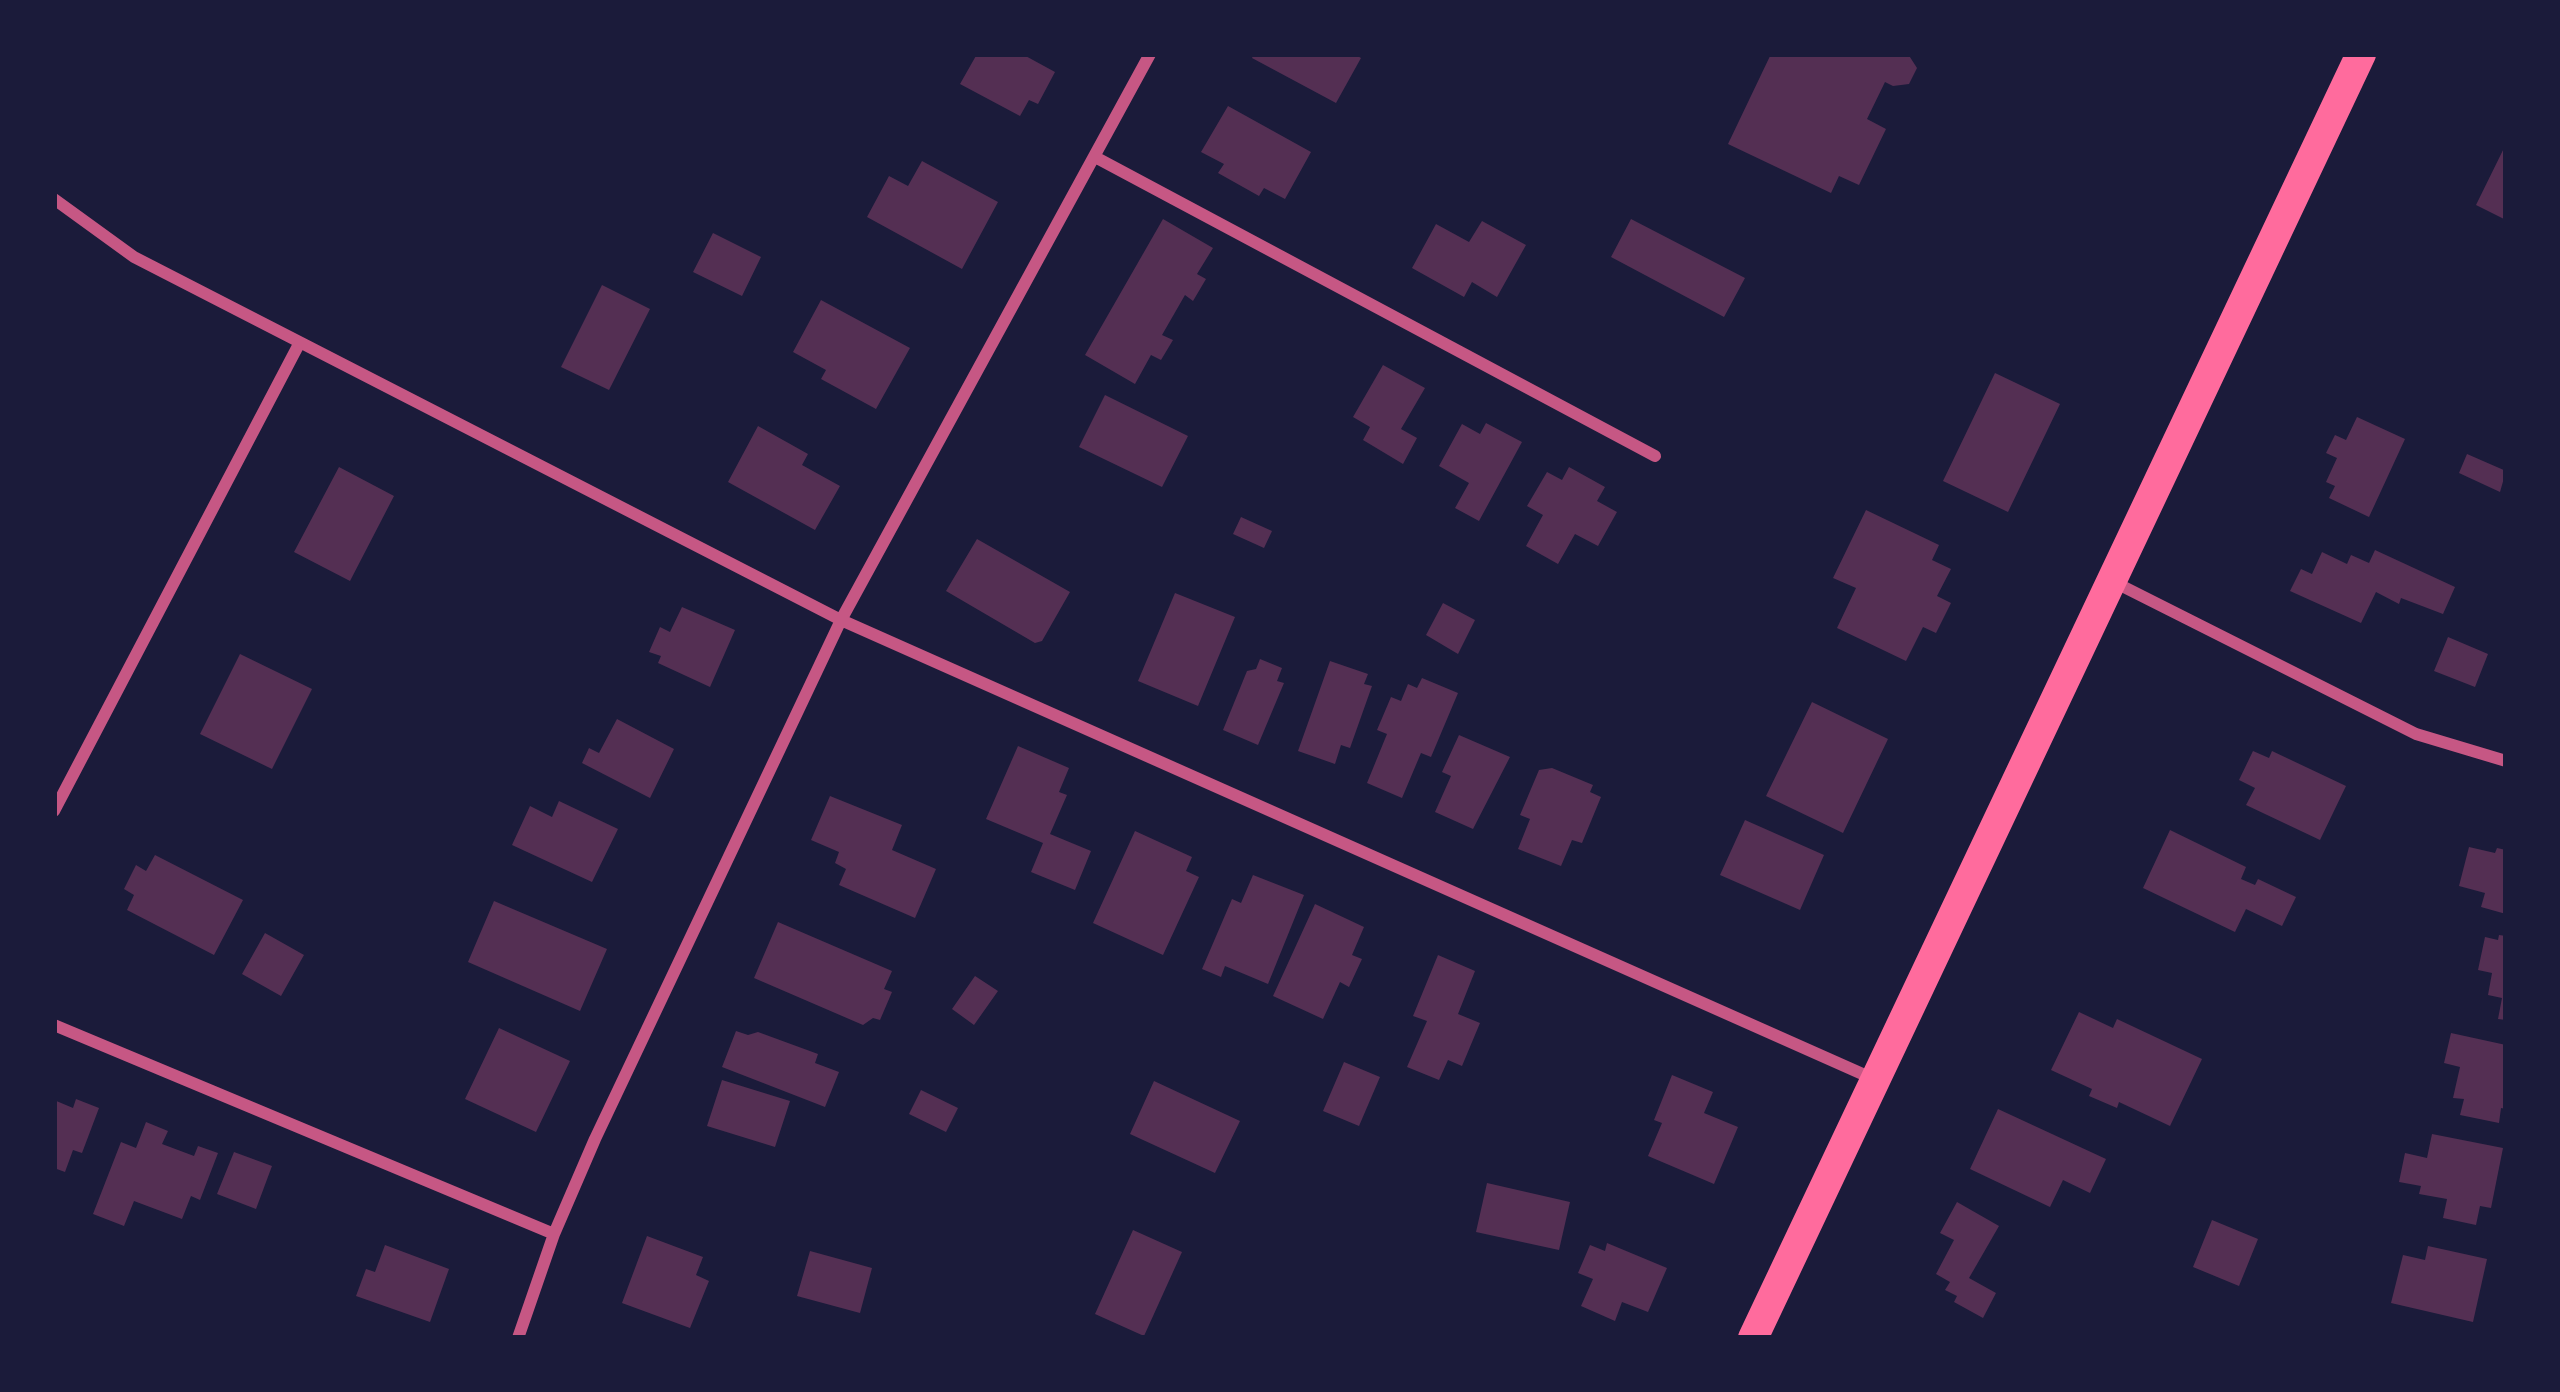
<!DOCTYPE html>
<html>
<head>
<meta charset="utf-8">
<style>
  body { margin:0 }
  #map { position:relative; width:2560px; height:1392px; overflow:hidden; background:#1b1b3a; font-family:Helvetica,sans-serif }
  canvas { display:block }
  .frame { position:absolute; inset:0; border:57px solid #1b1b3a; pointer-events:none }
</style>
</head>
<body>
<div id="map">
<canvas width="2560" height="1392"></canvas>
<div class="frame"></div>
</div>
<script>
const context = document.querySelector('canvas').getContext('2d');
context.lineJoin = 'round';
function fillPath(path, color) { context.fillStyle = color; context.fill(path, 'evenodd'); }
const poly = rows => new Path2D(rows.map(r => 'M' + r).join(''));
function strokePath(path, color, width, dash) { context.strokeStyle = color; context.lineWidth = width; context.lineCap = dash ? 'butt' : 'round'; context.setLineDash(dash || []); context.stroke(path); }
fillPath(poly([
  [977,54,1022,54,1055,72,1038,104,1029,100,1020,116,960,84],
  [1254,54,1354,54,1361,58,1336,103,1252,58],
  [1771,54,1908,54,1917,68,1909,84,1893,86,1885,82,1867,119,1886,129,1859,185,1839,176,1831,193,1728,144],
  [1228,106,1311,152,1285,199,1264,188,1259,196,1218,173,1224,164,1201,152],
  [2506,144,2506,220,2476,205],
  [922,161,998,202,962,269,867,217,889,176,908,186],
  [1163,219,1213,248,1197,274,1206,279,1193,301,1185,295,1162,335,1173,340,1161,360,1151,355,1135,384,1085,355],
  [1631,219,1745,278,1724,317,1611,257],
  [1482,221,1526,245,1497,297,1472,282,1464,297,1412,268,1436,224,1469,242],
  [713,233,761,257,742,296,693,272],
  [602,285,650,309,609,390,561,367],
  [821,300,910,348,876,409,821,379,826,370,793,352],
  [1383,365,1425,388,1401,429,1417,438,1403,464,1363,440,1370,427,1353,417],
  [1995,373,2060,404,2008,512,1943,481],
  [1105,395,1188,436,1162,487,1079,447],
  [2357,417,2405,439,2369,517,2329,498,2335,486,2326,482,2337,458,2326,453,2335,435,2346,440],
  [1486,423,1522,442,1479,521,1455,508,1469,483,1439,466,1462,424,1480,434],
  [758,426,808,454,802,465,840,486,815,530,728,482],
  [2467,454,2506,471,2500,492,2459,473],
  [339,467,394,496,350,581,294,552],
  [1569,467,1605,487,1597,501,1617,512,1598,546,1575,534,1558,564,1526,546,1543,515,1527,506,1547,472,1562,480],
  [1866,510,1939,545,1932,560,1951,569,1937,596,1951,603,1936,633,1923,627,1906,661,1837,628,1856,588,1833,578],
  [1241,517,1272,531,1264,548,1233,534],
  [977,539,1070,592,1042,641,1035,643,946,591],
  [2375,550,2455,587,2443,614,2401,598,2399,604,2376,592,2361,623,2290,591,2301,569,2312,574,2322,552,2347,564,2351,555,2369,563],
  [1175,593,1235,617,1198,706,1138,681],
  [1443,603,1475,620,1458,654,1426,635],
  [682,607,735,630,710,687,658,663,661,656,649,652,660,627,670,632],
  [2448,637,2488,654,2475,687,2434,671],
  [240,654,312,689,272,769,200,734],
  [1260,659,1282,668,1277,681,1284,683,1258,745,1223,730,1247,671,1256,669],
  [1330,661,1368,674,1364,684,1372,686,1350,748,1341,745,1335,764,1298,751],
  [1422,678,1458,693,1431,757,1421,753,1402,798,1367,783,1387,734,1377,730,1391,697,1401,701,1408,684,1417,688],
  [1812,702,1888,739,1843,833,1766,796],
  [617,719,674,749,650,798,582,763,589,748,599,753],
  [1459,735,1510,757,1473,829,1435,812,1451,776,1442,772],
  [1018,746,1069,768,1059,792,1067,795,1050,834,1091,851,1075,890,1031,872,1043,843,986,819],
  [2253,751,2269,758,2272,751,2346,786,2320,840,2246,805,2255,788,2239,780],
  [1552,768,1593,785,1590,792,1601,797,1582,843,1572,840,1561,866,1518,849,1530,819,1520,815,1539,770],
  [830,796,902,825,892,850,936,869,915,918,839,885,846,869,835,863,839,852,811,840],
  [559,801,618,829,592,882,512,845,530,806,552,817],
  [1745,820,1824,855,1800,910,1720,875],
  [2170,830,2246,867,2241,879,2255,885,2258,879,2296,897,2282,926,2246,909,2235,932,2143,888],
  [1135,831,1192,857,1186,871,1199,877,1163,955,1093,923],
  [2469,847,2495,853,2497,848,2506,850,2506,914,2481,907,2485,893,2459,886],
  [155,855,243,900,214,955,127,910,134,895,124,889,136,865,146,871],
  [1253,875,1304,895,1268,984,1225,966,1221,977,1202,969,1232,899,1241,903],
  [494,901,607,949,580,1011,468,962],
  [1315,904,1364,927,1352,955,1362,959,1349,987,1340,982,1323,1019,1273,996],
  [778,922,892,971,884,989,892,992,880,1020,873,1018,863,1025,754,978],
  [265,933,304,955,281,996,242,974],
  [2499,935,2506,936,2506,1020,2498,1019,2502,998,2488,995,2492,973,2478,970,2485,937,2498,940],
  [1438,955,1475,971,1458,1014,1480,1023,1462,1066,1448,1060,1439,1080,1407,1067,1427,1021,1413,1016],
  [975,976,998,991,974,1025,952,1009],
  [2079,1012,2113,1028,2117,1019,2202,1059,2170,1126,2119,1102,2117,1108,2089,1096,2092,1089,2051,1070],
  [499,1028,570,1061,536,1132,465,1099],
  [736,1031,748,1035,758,1032,818,1054,815,1063,839,1072,825,1107,722,1067],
  [2451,1033,2506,1045,2506,1109,2501,1108,2499,1123,2460,1115,2464,1099,2453,1098,2460,1067,2444,1063],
  [1344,1062,1380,1077,1359,1126,1323,1111],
  [1672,1075,1713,1092,1704,1113,1738,1127,1714,1184,1648,1156,1662,1123,1654,1120],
  [722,1080,790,1101,775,1147,707,1126],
  [1154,1081,1240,1121,1215,1173,1130,1134],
  [921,1090,958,1108,946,1132,909,1114],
  [76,1099,99,1108,82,1153,73,1150,65,1172,54,1168,54,1100,73,1108],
  [1998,1109,2106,1159,2090,1193,2063,1180,2050,1207,1970,1169],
  [146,1122,168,1131,162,1144,194,1156,198,1146,218,1153,200,1200,191,1196,182,1219,134,1201,124,1226,93,1214,121,1142,136,1148],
  [2432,1134,2503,1148,2491,1208,2480,1206,2476,1225,2443,1218,2447,1199,2419,1194,2421,1186,2399,1182,2405,1153,2427,1158],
  [234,1152,272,1166,256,1209,217,1194],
  [1487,1183,1570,1202,1559,1250,1476,1232],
  [1957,1202,1999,1226,1969,1278,1996,1293,1983,1318,1954,1302,1957,1296,1945,1290,1950,1282,1936,1274,1954,1240,1940,1233],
  [2212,1220,2258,1239,2239,1286,2193,1267],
  [1133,1230,1182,1252,1144,1336,1095,1314],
  [647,1236,703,1257,696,1275,709,1281,690,1328,622,1303],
  [1607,1243,1667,1268,1648,1312,1622,1302,1615,1321,1581,1306,1593,1279,1578,1273,1590,1245,1605,1251],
  [385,1245,449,1269,430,1322,356,1296,366,1269,375,1272],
  [2428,1246,2487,1259,2473,1322,2391,1303,2403,1255,2425,1260],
  [810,1251,872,1268,860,1313,797,1296]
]), '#542f53');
strokePath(poly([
  [1095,157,1655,456],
  [54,199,134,257,841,620,1876,1080],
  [2112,581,2416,734,2506,761],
  [54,811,299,344],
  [54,1025,554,1234],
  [518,1338,554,1234,595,1139,841,620,1150,54]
]), '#c65784', 12);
strokePath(poly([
  [1753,1338,2361,54]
]), '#ff6b9d', 30);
</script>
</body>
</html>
